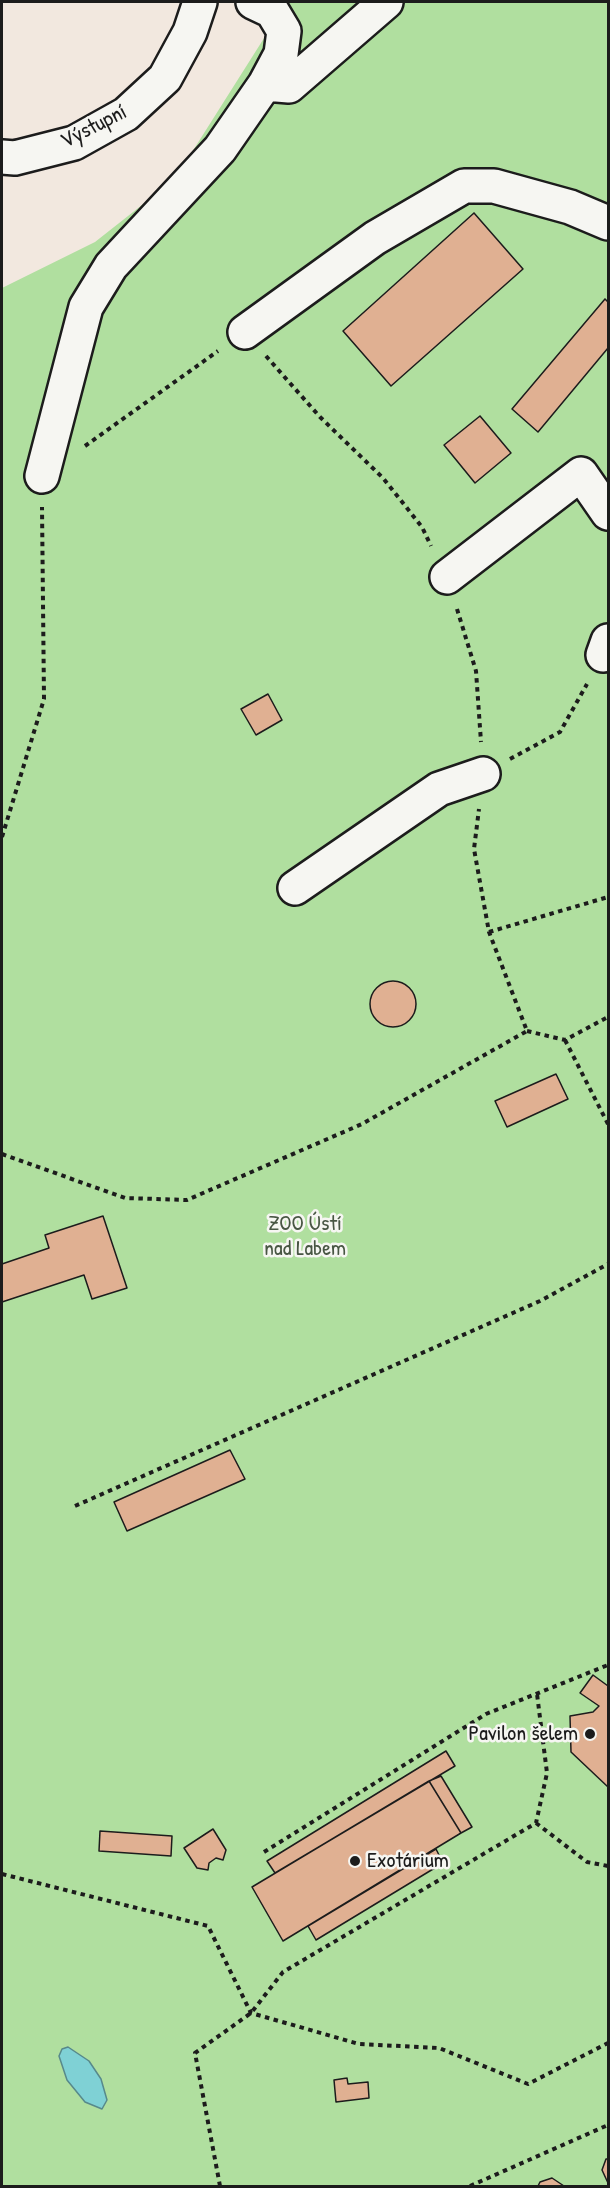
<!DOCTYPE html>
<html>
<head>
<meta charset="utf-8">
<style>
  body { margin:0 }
  #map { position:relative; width:610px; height:2188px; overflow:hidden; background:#f2e8df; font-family:"Patrick Hand",sans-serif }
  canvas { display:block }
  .frame { position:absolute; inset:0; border:3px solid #1c1c1c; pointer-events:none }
</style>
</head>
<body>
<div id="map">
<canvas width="610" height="2188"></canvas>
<div class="frame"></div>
</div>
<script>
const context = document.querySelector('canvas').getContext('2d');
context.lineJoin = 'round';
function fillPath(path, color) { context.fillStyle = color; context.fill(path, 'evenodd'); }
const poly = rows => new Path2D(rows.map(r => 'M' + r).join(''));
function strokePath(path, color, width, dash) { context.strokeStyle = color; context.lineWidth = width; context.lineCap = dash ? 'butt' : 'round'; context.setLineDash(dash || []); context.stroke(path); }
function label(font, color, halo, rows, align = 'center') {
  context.font = font + ' "Patrick Hand",sans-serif'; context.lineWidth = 5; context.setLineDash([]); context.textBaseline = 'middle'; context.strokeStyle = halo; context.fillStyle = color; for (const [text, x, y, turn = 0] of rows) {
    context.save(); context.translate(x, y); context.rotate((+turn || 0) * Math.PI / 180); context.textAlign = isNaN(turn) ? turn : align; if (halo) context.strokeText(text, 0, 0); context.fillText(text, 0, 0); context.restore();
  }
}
fillPath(poly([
  [276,2,608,2,608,2186,2,2186,2,288,95,242,175,179,266,35]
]), '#b0df9f');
const water = poly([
  [68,2047,89,2061,101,2079,107,2100,102,2109,85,2102,67,2080,59,2056,62,2049,68,2047]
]);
fillPath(water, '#7fd1d5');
strokePath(water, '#57898b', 1.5);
const building = poly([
  [474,213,523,269,391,386,343,331,474,213],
  [605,299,608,302,608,348,538,432,512,409,605,299],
  [480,416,511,453,475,483,444,445,480,416],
  [268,694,282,720,256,735,241,709,268,694],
  '370 1004a23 23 0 1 1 46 0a23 23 0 1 1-46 0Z',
  [556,1074,568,1099,507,1127,495,1101,556,1074],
  [103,1216,127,1288,92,1299,84,1275,2,1302,2,1264,49,1248,45,1235,103,1216],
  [230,1450,245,1479,127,1531,114,1502,230,1450],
  [593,1675,608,1686,608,1787,571,1752,570,1716,593,1712,599,1706,580,1693,593,1675],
  [446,1751,455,1766,275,1873,267,1861,446,1751],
  [441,1776,472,1827,461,1833,429,1781,441,1776],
  [429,1781,461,1833,283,1941,252,1887,429,1781],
  [213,1829,226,1850,223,1860,216,1858,209,1863,208,1870,197,1868,184,1848,213,1829],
  [100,1831,172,1836,171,1856,99,1851,100,1831],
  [436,1849,443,1863,316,1940,308,1926,436,1849],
  [347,2078,348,2084,368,2082,369,2098,336,2102,334,2080,347,2078],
  [606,2159,608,2159,608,2183,602,2170,606,2159],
  [552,2178,564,2186,538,2186,540,2182,552,2178]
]);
fillPath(building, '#e0b092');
strokePath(building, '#1c1c1c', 1.5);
const minor = poly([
  [253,2,272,11,284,31,281,54,265,84,289,86,386,2],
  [2,157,15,158,74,143,126,114,165,78,190,32,200,2],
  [245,332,375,238,464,186,494,186,570,207,608,223],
  [42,476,86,307,111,266,220,149,265,84],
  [447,577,581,474,608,513],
  [603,655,608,641],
  [295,888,439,789,483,774]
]);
strokePath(minor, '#1c1c1c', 38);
strokePath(poly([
  [266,356,320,417,383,478,422,527,431,546],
  [85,446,218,351],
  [457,609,476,671,481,742],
  [510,759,560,732,587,684],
  [2,837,44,699,42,507],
  [489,932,608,897],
  [527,1031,565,1040,608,1017],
  [565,1040,608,1124],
  [2,1154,125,1198,187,1200,362,1124,527,1031,489,932,474,849,479,809],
  [75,1506,540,1301,608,1264],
  [536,1823,587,1862,608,1866],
  [264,1852,486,1714,608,1665],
  [2,1874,208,1926,251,2013,359,2044,439,2048,528,2084,608,2043],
  [220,2186,195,2053,251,2013,283,1972,536,1823,547,1773,537,1694],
  [470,2186,608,2125]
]), '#1c1c1c', 4, [4.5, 4.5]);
strokePath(minor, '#f6f6f2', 33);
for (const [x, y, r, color] of [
  [590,1734,6,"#1c1c1c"],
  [355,1861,6,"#1c1c1c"]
]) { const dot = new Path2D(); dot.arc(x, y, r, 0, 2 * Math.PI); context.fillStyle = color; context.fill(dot); strokePath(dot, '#f6f6f2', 2); }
label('22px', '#1c1c1c', '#f6f6f2', [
  ["Výstupní",94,127,-27]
]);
label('22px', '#485643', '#f6f6f2', [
  ["ZOO Ústí",305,1224],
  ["nad Labem",305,1249]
]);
label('22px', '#1c1c1c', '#f6f6f2', [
  ["Pavilon šelem",578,1734],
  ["Exotárium",367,1861,"left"]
], 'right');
</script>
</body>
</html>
